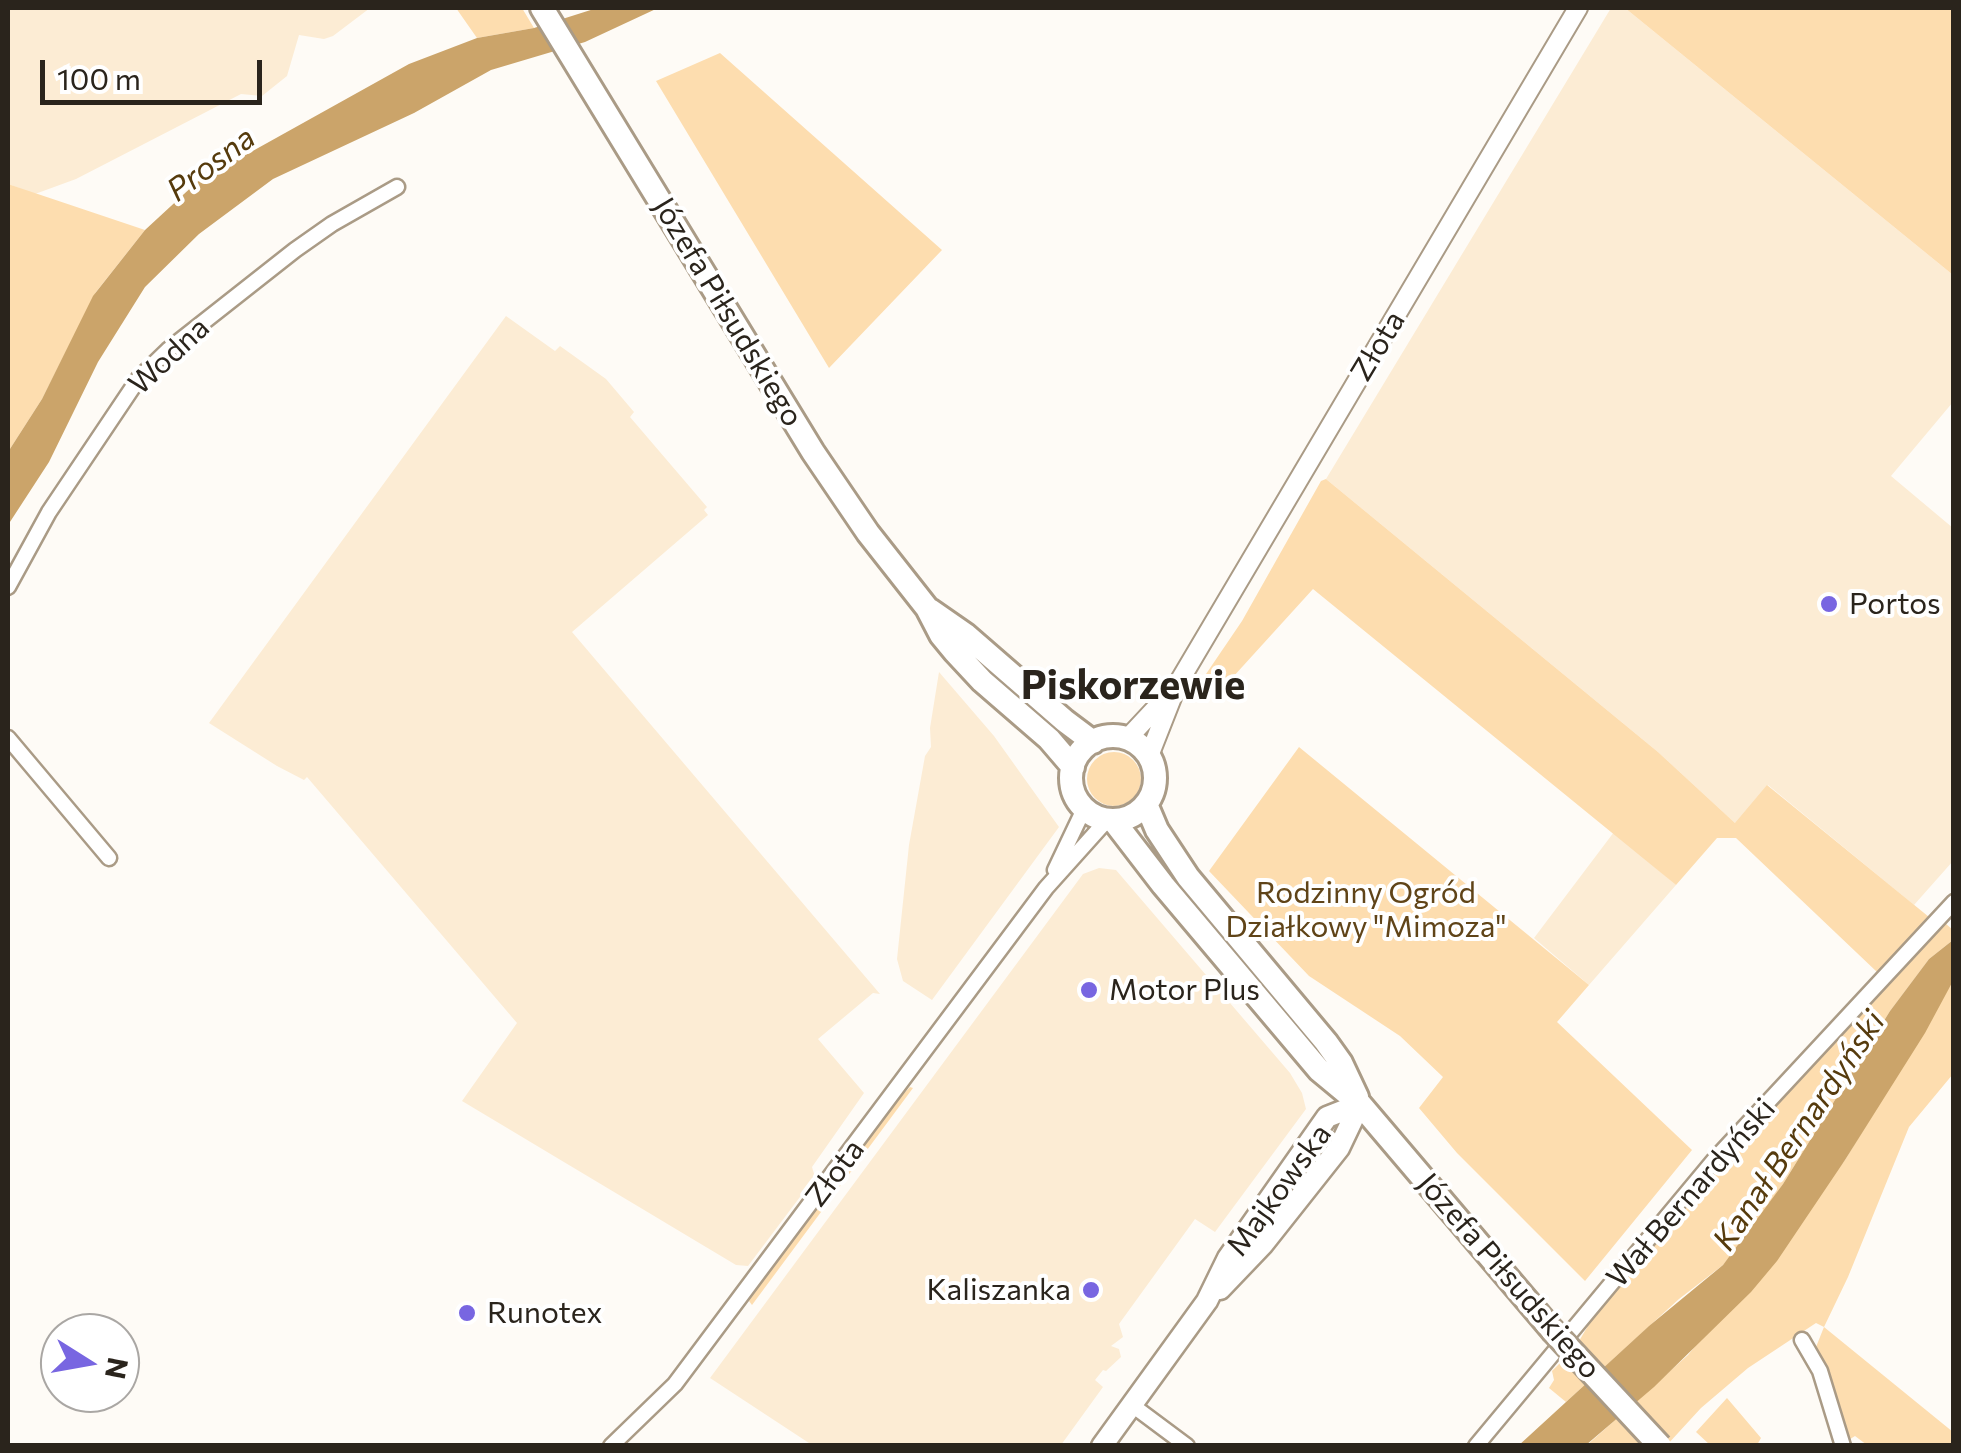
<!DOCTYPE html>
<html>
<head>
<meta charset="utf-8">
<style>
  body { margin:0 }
  #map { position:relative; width:1961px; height:1453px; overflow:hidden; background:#fefbf6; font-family:Commissioner,sans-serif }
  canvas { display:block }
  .frame { position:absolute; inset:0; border:10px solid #2a241c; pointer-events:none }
  .north { position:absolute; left:40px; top:1313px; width:100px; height:100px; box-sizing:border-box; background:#fff; border:2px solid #aaa7a4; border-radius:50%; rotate:101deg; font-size:28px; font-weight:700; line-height:40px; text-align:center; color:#2a241c }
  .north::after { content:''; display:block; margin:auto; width:35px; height:45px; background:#7866e1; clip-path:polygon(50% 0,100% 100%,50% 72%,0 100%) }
  .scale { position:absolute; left:40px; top:60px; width:222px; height:45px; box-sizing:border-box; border:5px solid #2a241c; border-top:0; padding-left:12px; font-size:30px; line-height:35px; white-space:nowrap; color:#2a241c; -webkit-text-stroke:8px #fff; paint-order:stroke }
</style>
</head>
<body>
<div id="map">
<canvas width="1961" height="1453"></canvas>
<div class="frame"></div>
<div class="north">N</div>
<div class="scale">100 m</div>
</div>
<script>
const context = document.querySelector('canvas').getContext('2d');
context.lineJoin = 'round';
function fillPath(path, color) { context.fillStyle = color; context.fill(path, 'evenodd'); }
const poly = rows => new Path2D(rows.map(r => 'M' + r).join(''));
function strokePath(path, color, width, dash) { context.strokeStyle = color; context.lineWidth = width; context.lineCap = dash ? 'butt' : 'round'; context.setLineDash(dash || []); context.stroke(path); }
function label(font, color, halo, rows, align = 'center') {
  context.font = font + ' Commissioner,sans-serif'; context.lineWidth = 8; context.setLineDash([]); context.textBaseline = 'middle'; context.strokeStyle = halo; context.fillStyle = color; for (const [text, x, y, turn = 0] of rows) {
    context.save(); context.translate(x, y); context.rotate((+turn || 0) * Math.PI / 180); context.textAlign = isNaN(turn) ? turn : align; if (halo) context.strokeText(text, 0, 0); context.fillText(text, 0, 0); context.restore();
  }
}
fillPath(poly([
  [8,8,370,8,333,36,324,39,299,35,287,76,262,96,241,94,76,179,35,194,8,184],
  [1611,8,1625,8,1953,275,1953,402,1891,476,1953,528,1953,861,1914,905,1768,785,1736,824,1658,752,1326,479],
  [506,316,555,351,560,346,606,379,634,412,630,417,707,507,704,510,708,515,572,632,880,994,873,993,818,1039,864,1093,812,1167,815,1177,748,1266,736,1265,462,1101,517,1023,307,777,304,780,277,766,209,723],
  [939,672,994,736,1059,827,932,1000,903,981,897,959,909,845,925,756,931,747,930,728],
  [1614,832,1676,885,1589,985,1534,938],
  [1099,868,1116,870,1290,1073,1302,1093,1306,1109,1215,1232,1195,1219,1119,1324,1123,1337,1111,1346,1119,1349,1121,1357,1106,1371,1103,1370,1095,1380,1103,1387,1061,1445,812,1445,710,1378,1083,874]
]), '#fcecd4');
fillPath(poly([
  [456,8,522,8,534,28,477,38],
  [1625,8,1953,8,1953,275],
  [720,53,942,250,829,368,656,81],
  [8,184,145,230,96,292,42,399,8,452],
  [1326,479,1658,752,1735,823,1767,785,1929,917,1877,972,1736,838,1717,838,1676,885,1313,589,1223,688,1206,674,1242,621,1321,481],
  [1299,747,1589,985,1557,1022,1692,1150,1585,1281,1457,1153,1419,1108,1443,1077,1400,1036,1309,976,1209,871],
  '1087 779a27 27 0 1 1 54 0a27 27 0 1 1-54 0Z',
  [1945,923,1953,930,1953,940,1929,959,1890,1011,1783,1184,1750,1232,1723,1265,1679,1299,1566,1402,1549,1388,1554,1380,1552,1371,1575,1348,1596,1312,1735,1147],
  [1953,981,1953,1074,1909,1127,1848,1277,1824,1327,1953,1432,1953,1445,1867,1445,1855,1436,1847,1441,1831,1382,1816,1347,1824,1327,1816,1323,1748,1368,1701,1408,1667,1445,1586,1446,1688,1355,1845,1160],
  [910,1087,913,1088,752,1305,749,1301,752,1294,899,1098],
  [1727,1398,1761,1438,1757,1445,1710,1445,1696,1432]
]), '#fdddaf');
fillPath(poly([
  [597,8,658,8,585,42,491,70,414,113,273,179,199,234,145,287,98,362,49,462,8,525,8,452,42,399,93,296,145,230,197,182,409,64,477,38,534,28],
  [1953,940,1953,981,1925,1033,1845,1160,1777,1261,1751,1292,1654,1387,1586,1445,1518,1446,1649,1326,1723,1265,1783,1184,1890,1011,1929,959]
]), '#cba46a');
const minor = poly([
  [8,587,49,512,139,378,168,350,295,250,332,224,397,187],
  [8,738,109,858],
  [1055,870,1084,809],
  [1802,1340,1820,1371,1843,1446],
  [1132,1405,1187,1446],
  [611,1446,675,1384,1046,888,1107,820],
  [1476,1446,1715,1159,1954,902]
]);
const tertiary = poly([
  [1127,739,1170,693],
  [1149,756,1177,685,1578,8]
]);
const secondary = poly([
  [1220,1289,1263,1244,1339,1148,1360,1104],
  [1102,1446,1207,1301,1228,1258,1327,1117,1360,1104]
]);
const primary = poly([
  [542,8,813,452,868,533,927,608,941,635,955,652,982,681,1049,739,1073,767],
  [930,610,966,635,1065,721,1093,742],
  '1071 778a42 42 0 1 1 84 0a42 42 0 1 1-84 0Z',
  [1146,804,1157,830,1188,877,1326,1042,1341,1063,1357,1097],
  [1113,820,1163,885,1319,1070,1360,1104,1552,1330]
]);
strokePath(minor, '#aa9b86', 19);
strokePath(tertiary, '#aa9b86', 22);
strokePath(secondary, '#aa9b86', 25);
strokePath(primary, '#aa9b86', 28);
strokePath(minor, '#fff', 14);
strokePath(tertiary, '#fff', 18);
strokePath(secondary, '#fff', 20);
strokePath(primary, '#fff', 22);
const primaryBridge = poly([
  [1552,1330,1660,1446]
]);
strokePath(primaryBridge, '#aa9b86', 28, []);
strokePath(primaryBridge, '#fff', 22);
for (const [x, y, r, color] of [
  [1829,604,10,"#7866e1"],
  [1089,990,10,"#7866e1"],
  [1091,1290,10,"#7866e1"],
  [467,1313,10,"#7866e1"]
]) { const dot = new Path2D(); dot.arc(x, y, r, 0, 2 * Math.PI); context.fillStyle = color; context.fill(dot); strokePath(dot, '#fff', 4); }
label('30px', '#2a241c', '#fff', [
  ["Józefa Piłsudskiego",728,312,59],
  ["Złota",1378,346,-59],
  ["Wodna",169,356,-43],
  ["Złota",835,1173,-53],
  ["Majkowska",1279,1190,-54],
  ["Wał Bernardyński",1691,1193,-49],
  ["Józefa Piłsudskiego",1509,1276,49]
]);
label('30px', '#2a241c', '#fff', [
  ["Portos",1849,604],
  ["Motor Plus",1109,990],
  ["Kaliszanka",1071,1290,"right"],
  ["Runotex",487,1313]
], 'left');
label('30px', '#604418', '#fff', [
  ["Rodzinny Ogród",1366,893],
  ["Działkowy \"Mimoza\"",1366,927]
]);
label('italic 32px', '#563b0d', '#fff', [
  ["Prosna",211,164,-37],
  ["Kanał Bernardyński",1799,1131,-56]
]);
label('bold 40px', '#2a241c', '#fff', [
  ["Piskorzewie",1133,686]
]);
</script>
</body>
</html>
